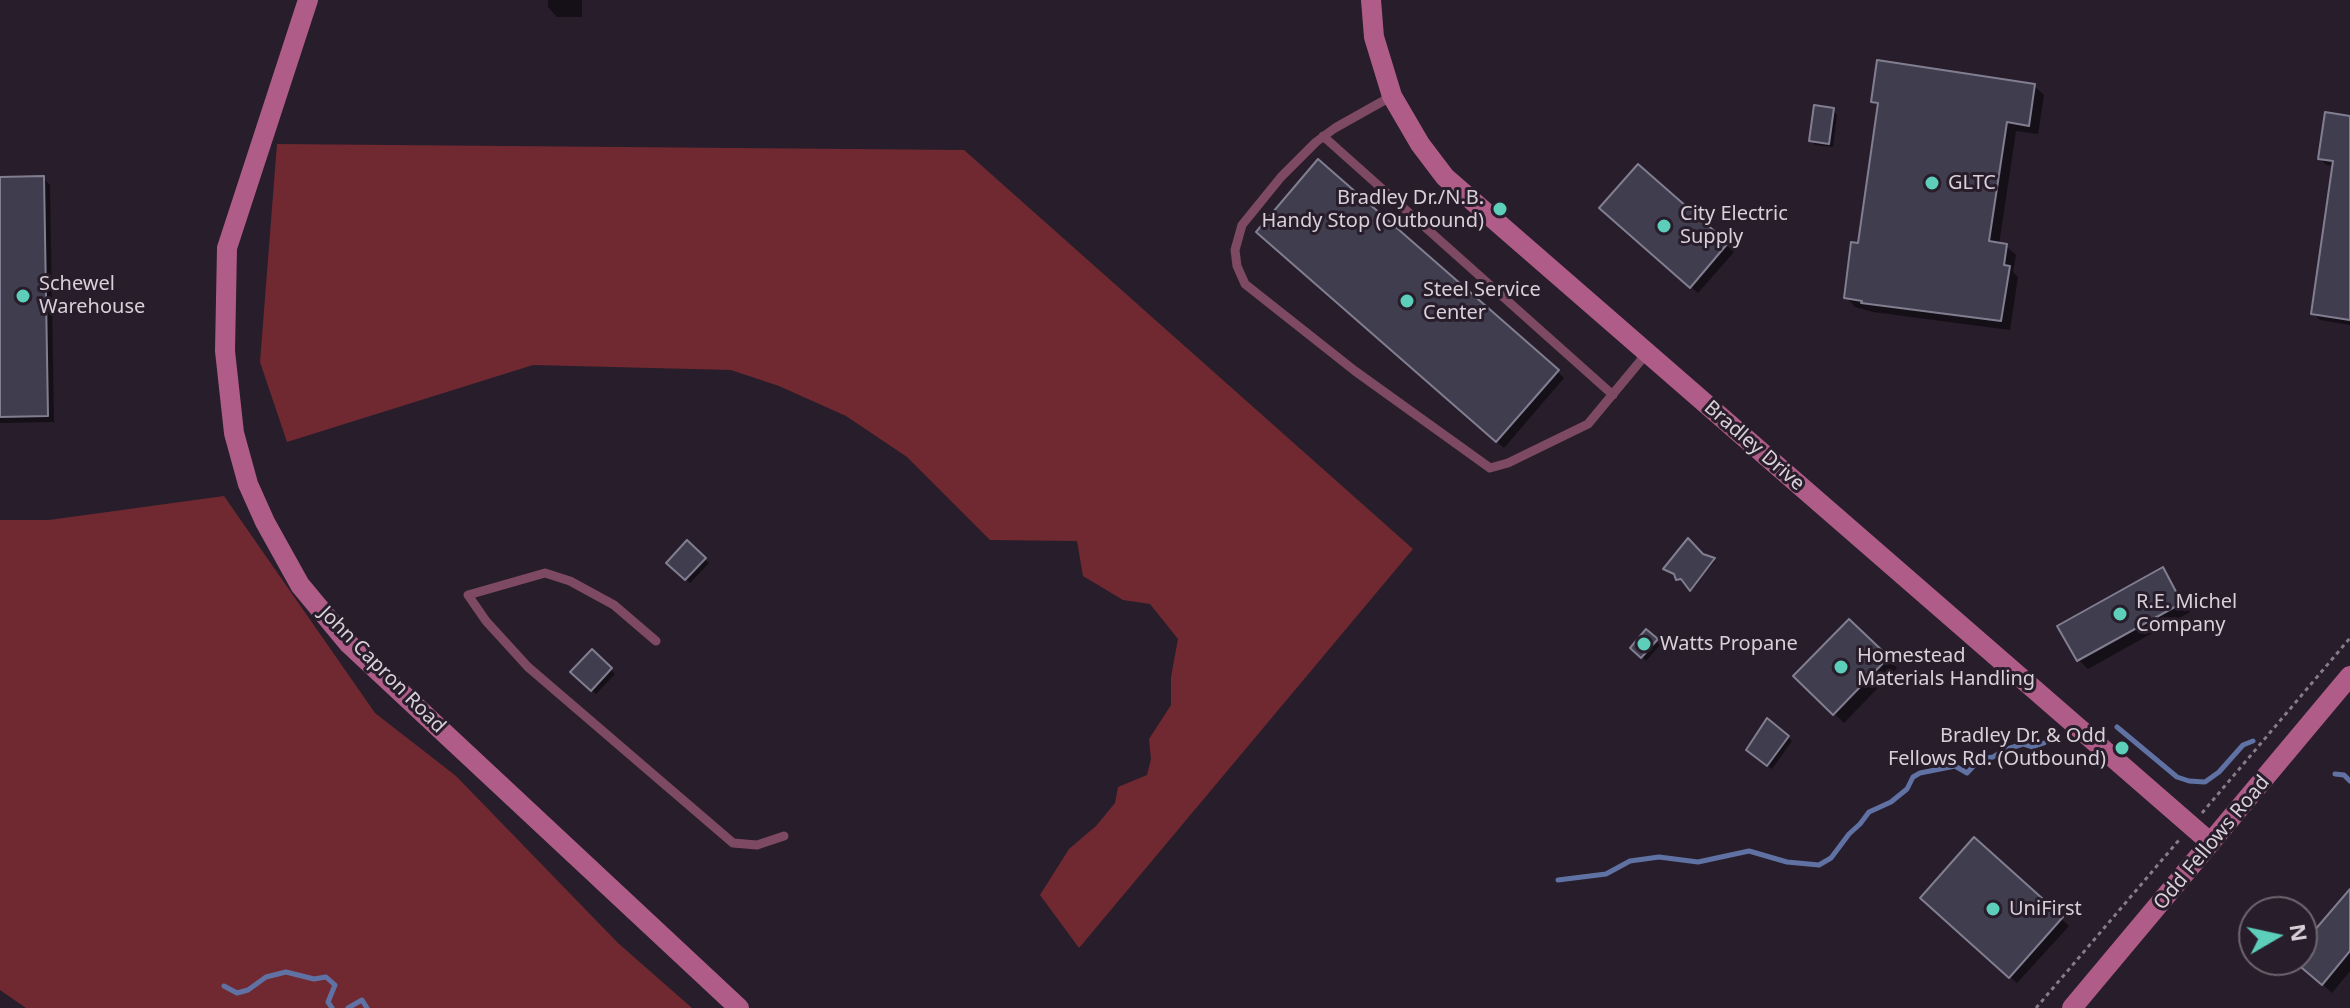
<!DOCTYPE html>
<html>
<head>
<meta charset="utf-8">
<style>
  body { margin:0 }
  #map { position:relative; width:2350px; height:1008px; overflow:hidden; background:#281d2b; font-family:"Noto Sans",sans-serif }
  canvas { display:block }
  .north { position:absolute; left:2238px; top:896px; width:80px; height:80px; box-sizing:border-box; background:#281d2b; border:2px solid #6e6571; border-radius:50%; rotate:81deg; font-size:22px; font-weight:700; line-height:32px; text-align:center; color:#d8d0d9 }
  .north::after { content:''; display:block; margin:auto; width:28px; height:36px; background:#5cceba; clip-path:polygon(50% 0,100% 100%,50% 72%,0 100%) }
</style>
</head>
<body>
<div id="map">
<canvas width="2350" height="1008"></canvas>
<div class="north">N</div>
</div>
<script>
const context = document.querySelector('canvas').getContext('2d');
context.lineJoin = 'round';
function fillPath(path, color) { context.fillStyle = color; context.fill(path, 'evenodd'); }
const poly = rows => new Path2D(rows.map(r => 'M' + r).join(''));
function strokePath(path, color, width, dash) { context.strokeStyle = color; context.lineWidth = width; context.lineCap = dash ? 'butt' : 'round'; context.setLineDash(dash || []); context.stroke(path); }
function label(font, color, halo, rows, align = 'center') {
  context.font = font + ' "Noto Sans",sans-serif'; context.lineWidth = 6; context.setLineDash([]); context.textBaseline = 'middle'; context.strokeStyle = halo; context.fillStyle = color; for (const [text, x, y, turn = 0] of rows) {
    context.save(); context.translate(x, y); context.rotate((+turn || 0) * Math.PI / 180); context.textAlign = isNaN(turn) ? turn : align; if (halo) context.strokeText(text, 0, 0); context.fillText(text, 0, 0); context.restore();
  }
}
fillPath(poly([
  [277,144,964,150,1413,549,1079,948,1040,895,1069,849,1096,826,1115,803,1118,787,1147,775,1151,759,1149,739,1171,705,1171,677,1178,639,1150,604,1123,600,1083,576,1077,541,990,540,907,457,846,416,779,386,731,370,533,365,287,442,260,362],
  [224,496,375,713,456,776,618,943,692,1008,26,1008,0,990,0,520,49,520]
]), '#702931');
fillPath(poly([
  [548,0,582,0,582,17,557,17,548,7],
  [2034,86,2044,95,2038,134,2016,131,1999,245,2006,246,2016,255,2013,272,2018,277,2010,330,1873,312,1855,307,1846,297,1860,246,1880,108,1873,101],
  [1833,110,1837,115,1833,147,1815,145,1811,140],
  [2350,118,2350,325,2320,320,2313,313,2334,166,2327,165,2320,159],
  [1638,167,1734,252,1698,293,1608,215],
  [43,178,50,185,54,422,0,423,0,179],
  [1265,239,1557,371,1564,378,1504,448],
  [687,543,709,563,690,583,669,563],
  [1702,556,1715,561,1692,590,1676,574],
  [2162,570,2170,578,2166,578,2185,612,2189,610,2171,579,2190,612,2088,669,2079,660],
  [1849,621,1897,668,1844,723,1796,676],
  [1646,632,1660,645,1646,661,1633,648],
  [592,652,615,674,596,694,573,672],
  [1788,737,1792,741,1772,769,1753,754],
  [1974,840,2069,926,2017,983,1929,904],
  [2350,892,2350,971,2332,993,2297,960,2302,960,2302,944,2304,946]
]), '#0007');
strokePath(poly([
  [2117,727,2177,777,2189,781,2205,782,2219,772,2243,745,2253,741],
  [2335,774,2344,775,2350,781],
  [1558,880,1606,874,1630,861,1659,857,1698,862,1749,851,1787,862,1819,865,1831,858,1849,834,1860,824,1869,812,1891,802,1907,789,1913,777,1920,773,1955,766,1967,773,1980,759,1993,757,2004,750,2023,744,2032,747,2044,743],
  [224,986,237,993,248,990,266,977,286,972,314,979,326,977,335,985,328,1002,332,1008],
  [348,1008,362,1000,367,1008]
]), '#6072a3', 5);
const building = poly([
  [1877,60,2035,84,2029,126,2007,122,1989,241,2007,244,2004,265,2010,266,2001,321,1861,303,1862,301,1844,298,1851,242,1858,243,1878,103,1871,102,1877,60],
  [1814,105,1834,108,1829,144,1809,141,1814,105],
  [2325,112,2350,116,2350,320,2311,314,2333,161,2318,159,2325,112],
  [1318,159,1559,370,1496,442,1256,232,1318,159],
  [1638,164,1728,243,1690,288,1599,208,1638,164],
  [44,176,48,416,0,417,0,177,44,176],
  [1688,538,1703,554,1715,558,1690,591,1681,579,1676,580,1674,574,1663,569,1688,538],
  [687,540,706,558,685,580,666,563,687,540],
  [2163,567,2182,603,2077,661,2057,626,2163,567],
  [1849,619,1889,657,1833,715,1793,676,1849,619],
  [1646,629,1658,639,1641,658,1630,648,1646,629],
  [592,649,612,668,591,691,570,672,592,649],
  [1767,718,1789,736,1767,766,1746,750,1767,718],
  [1974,837,2063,917,2009,978,1920,898,1974,837],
  [2350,889,2350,951,2322,985,2302,968,2302,945,2350,889]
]);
fillPath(building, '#403e4e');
strokePath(building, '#817e91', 2);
strokePath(poly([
  [2202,813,2350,638],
  [2036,1008,2179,840]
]), '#867d88', 3, [4, 4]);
strokePath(poly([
  [1392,96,1335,128,1316,142,1281,177,1242,225,1235,250,1237,266,1245,284,1355,371,1490,468,1508,463,1588,424,1647,353],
  [1323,136,1613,395],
  [656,641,614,605,570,581,545,573,468,595,486,621,528,667,733,843,757,845,784,836]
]), '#7d4963', 9);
strokePath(poly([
  [308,0,227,248,225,351,234,433,248,484,265,522,300,585,349,644,739,1008],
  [1371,0,1374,37,1392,96,1420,144,1445,177,2211,843],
  [2072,1008,2350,676]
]), '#af5d88', 20);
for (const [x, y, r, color] of [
  [1932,183,8,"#5cceba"],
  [1500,209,8,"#5cceba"],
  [1664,226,8,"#5cceba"],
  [23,296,8,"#5cceba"],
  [1407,301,8,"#5cceba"],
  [2120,614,8,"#5cceba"],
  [1644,644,8,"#5cceba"],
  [1841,667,8,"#5cceba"],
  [2122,748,8,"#5cceba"],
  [1993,909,8,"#5cceba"]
]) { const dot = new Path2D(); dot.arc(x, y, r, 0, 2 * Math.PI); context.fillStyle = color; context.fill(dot); strokePath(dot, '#281d2b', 3); }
label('20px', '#d8d0d9', '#281d2b', [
  ["GLTC",1948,183],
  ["Bradley Dr./N.B.",1484,198,"right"],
  ["Handy Stop (Outbound)",1484,221,"right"],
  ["City Electric",1680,214],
  ["Supply",1680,237],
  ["Schewel",39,284],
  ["Warehouse",39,307],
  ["Steel Service",1423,290],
  ["Center",1423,313],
  ["R.E. Michel",2136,602],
  ["Company",2136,625],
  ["Watts Propane",1660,644],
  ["Homestead",1857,656],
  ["Materials Handling",1857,679],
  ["Bradley Dr. & Odd",2106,736,"right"],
  ["Fellows Rd. (Outbound)",2106,759,"right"],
  ["UniFirst",2009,909]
], 'left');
label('20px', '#d8d0d9', '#281d2b', [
  ["Bradley Drive",1754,446,41],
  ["John Capron Road",382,670,45],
  ["Odd Fellows Road",2212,843,-50]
]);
</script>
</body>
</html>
